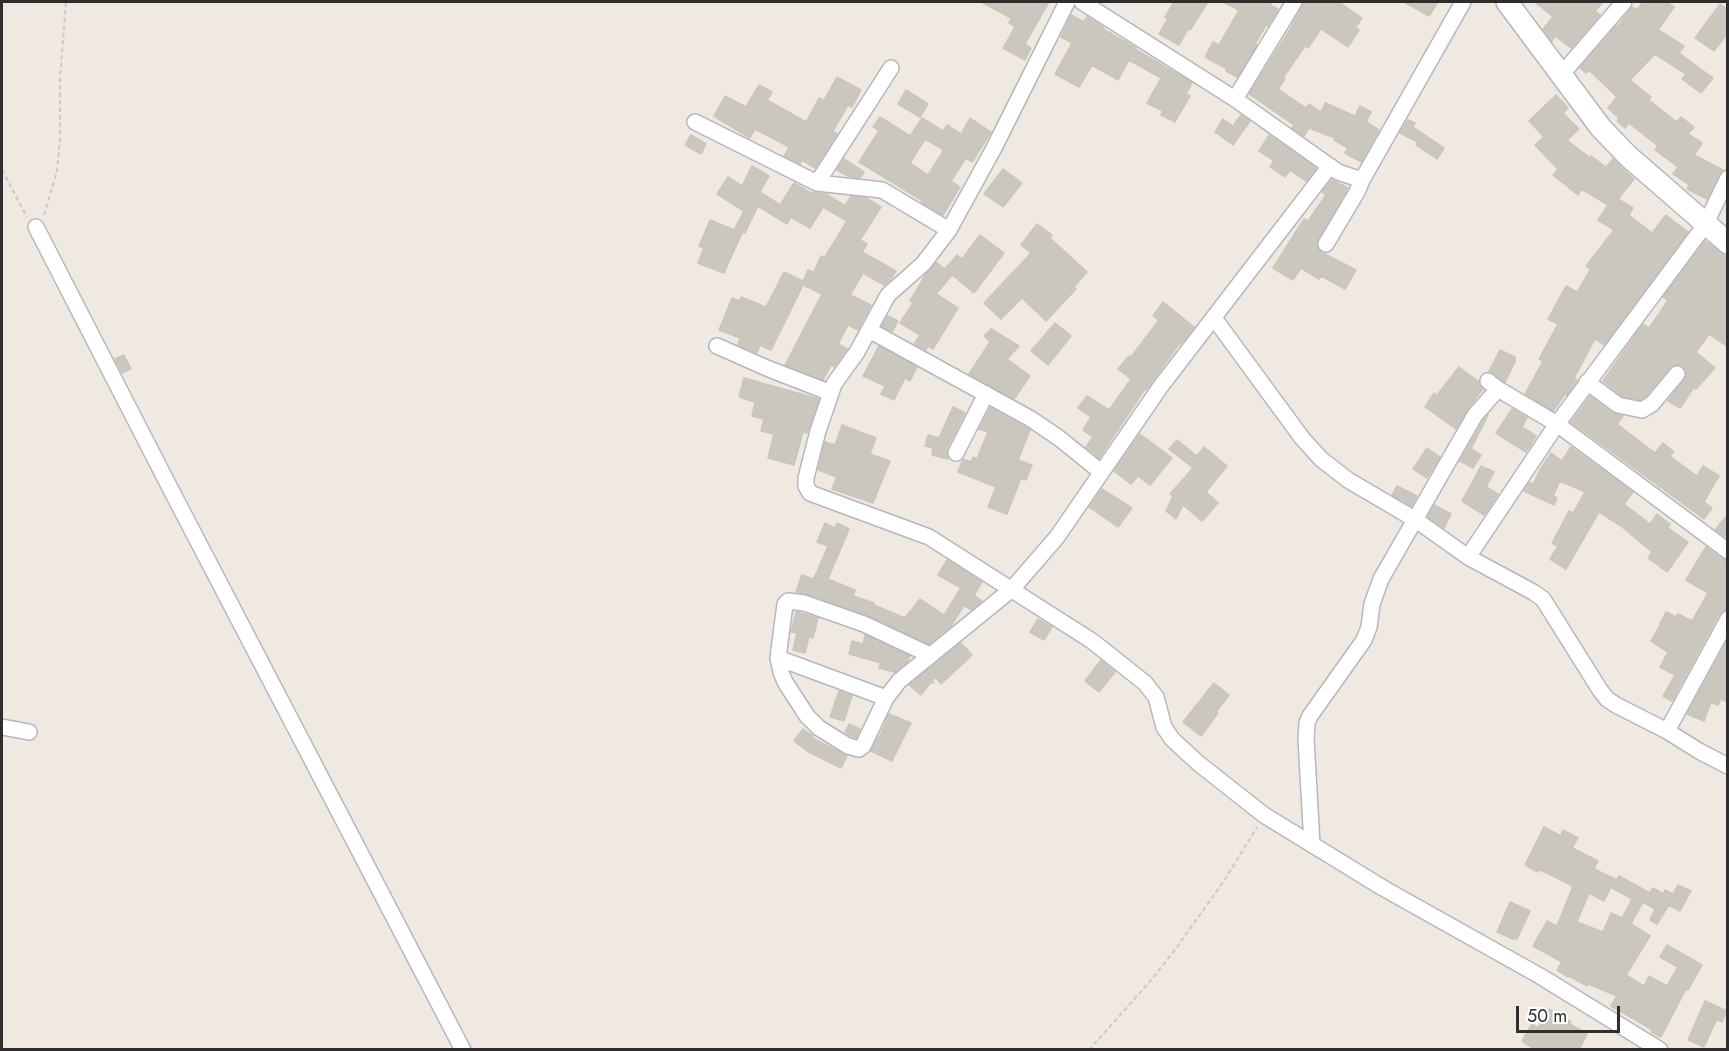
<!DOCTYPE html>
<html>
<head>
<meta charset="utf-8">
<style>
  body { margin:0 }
  #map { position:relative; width:1729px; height:1051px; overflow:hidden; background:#efe9e1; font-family:Jost,sans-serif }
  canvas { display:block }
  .frame { position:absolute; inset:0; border:3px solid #2e2e2e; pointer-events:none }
  .scale { position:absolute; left:1516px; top:1006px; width:104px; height:27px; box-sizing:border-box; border:3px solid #2e2e2e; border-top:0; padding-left:8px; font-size:18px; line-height:21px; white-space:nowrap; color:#2e2e2e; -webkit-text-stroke:4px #fff; paint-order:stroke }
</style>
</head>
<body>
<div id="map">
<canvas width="1729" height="1051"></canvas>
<div class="frame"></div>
<div class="scale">50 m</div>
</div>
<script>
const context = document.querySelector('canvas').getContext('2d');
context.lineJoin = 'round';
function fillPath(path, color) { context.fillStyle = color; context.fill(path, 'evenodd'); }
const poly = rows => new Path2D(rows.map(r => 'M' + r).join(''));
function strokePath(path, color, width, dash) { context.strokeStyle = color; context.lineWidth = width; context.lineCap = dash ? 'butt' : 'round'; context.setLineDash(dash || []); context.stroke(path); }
const building = poly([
  [981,2,1049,2,1025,44,1031,48,1025,60,1003,48,1015,27,1009,23,1011,18,981,2],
  [1174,2,1208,2,1190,30,1188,29,1179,45,1159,34,1168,18,1165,17,1174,2],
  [1223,2,1272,2,1270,5,1278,9,1268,26,1266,25,1255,44,1257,45,1237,77,1226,71,1227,69,1205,57,1213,42,1219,45,1239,10,1223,2],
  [1304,2,1339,2,1362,18,1355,28,1359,30,1348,47,1321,29,1308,48,1305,46,1283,78,1285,79,1278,89,1306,108,1309,104,1321,112,1325,103,1355,116,1360,106,1371,112,1366,122,1379,130,1361,162,1345,153,1348,148,1334,140,1335,138,1309,128,1304,136,1292,128,1294,125,1249,94,1286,36,1302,7,1304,2],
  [1404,2,1438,2,1429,16,1404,2],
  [1535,2,1603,2,1595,11,1600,15,1571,48,1555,36,1552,41,1543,29,1553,17,1535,2],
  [1643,2,1667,2,1674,7,1658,30,1684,46,1679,53,1713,78,1701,93,1682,79,1686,74,1655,54,1630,80,1651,97,1649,100,1677,122,1681,117,1694,127,1688,134,1702,143,1694,155,1723,170,1719,174,1707,199,1687,189,1689,185,1673,174,1678,167,1655,150,1658,146,1629,123,1625,128,1617,121,1619,118,1608,108,1617,97,1589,70,1586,73,1580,68,1616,26,1617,27,1632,7,1637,10,1643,2],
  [1720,4,1728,10,1728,33,1714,51,1695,38,1720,4],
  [1071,15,1084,22,1087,17,1104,28,1103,29,1136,48,1135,49,1192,83,1186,94,1190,96,1175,122,1161,115,1163,111,1147,103,1161,78,1129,60,1118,80,1092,65,1079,87,1055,74,1072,43,1061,37,1071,15],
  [837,77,861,90,852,107,848,105,833,131,837,134,815,168,802,160,800,164,784,156,789,147,755,129,750,138,714,116,725,96,746,107,759,85,772,92,767,100,806,122,819,98,824,100,837,77],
  [906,90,928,104,920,117,898,104,906,90],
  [1556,95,1568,108,1563,113,1579,129,1567,140,1590,158,1591,156,1606,167,1613,159,1634,179,1618,199,1633,208,1629,215,1652,233,1666,215,1688,232,1604,345,1595,339,1574,378,1577,380,1567,395,1565,394,1553,411,1525,394,1543,361,1539,359,1558,324,1548,319,1566,286,1577,292,1591,269,1586,266,1614,230,1598,220,1608,205,1582,189,1578,195,1553,175,1558,169,1535,145,1544,137,1529,121,1556,95],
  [1241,115,1250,121,1233,145,1215,132,1223,119,1233,126,1241,115],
  [880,117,910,136,922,118,943,131,947,125,961,134,970,118,991,132,972,162,966,158,951,181,960,187,943,215,921,202,923,201,859,162,879,131,873,127,880,117],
  [925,139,944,150,928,175,910,163,925,139],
  [1408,120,1415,123,1413,127,1444,148,1437,159,1416,145,1418,142,1400,133,1408,120],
  [691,135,706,144,701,154,685,145,691,135],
  [1269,135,1316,168,1306,181,1290,170,1285,177,1270,167,1274,161,1259,151,1269,135],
  [844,159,864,172,860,178,848,176,837,170,844,159],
  [752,166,769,176,760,192,780,205,794,183,811,193,812,192,826,194,845,206,851,196,866,198,881,207,860,240,867,244,862,252,896,271,891,279,884,285,863,273,850,295,871,305,858,330,848,325,838,344,847,349,834,367,831,365,823,380,785,365,822,294,803,285,771,350,760,345,757,353,738,345,740,338,719,330,732,298,740,301,741,297,766,307,784,272,803,281,808,270,814,272,821,256,825,257,847,221,823,207,810,228,791,217,787,224,758,206,745,233,735,228,744,211,717,194,728,177,742,186,752,166],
  [1003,169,1022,183,1003,207,984,194,1003,169],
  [1332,180,1348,188,1318,239,1316,244,1321,252,1356,270,1345,289,1321,276,1319,279,1301,268,1293,280,1273,268,1304,219,1308,221,1326,195,1322,192,1332,180],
  [710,220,742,233,724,273,698,263,704,248,699,246,710,220],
  [1037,224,1052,235,1050,238,1087,272,1074,287,1076,289,1046,321,1022,298,1001,319,984,303,1031,253,1021,245,1037,224],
  [980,235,1004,253,974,293,945,269,957,255,962,259,980,235],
  [1705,241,1728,257,1728,347,1709,334,1696,352,1715,368,1696,389,1694,387,1680,408,1668,401,1686,376,1686,370,1679,365,1674,365,1670,367,1646,396,1640,400,1622,396,1603,381,1643,324,1649,328,1659,314,1668,300,1663,297,1705,241],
  [936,262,952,275,936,294,958,308,933,349,928,346,926,350,914,344,920,335,900,323,913,303,910,301,926,274,936,262],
  [1163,302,1194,327,1181,344,1179,344,1146,390,1145,389,1099,458,1086,447,1093,437,1083,430,1091,417,1078,408,1087,396,1109,410,1131,379,1118,369,1129,356,1131,357,1159,320,1153,316,1163,302],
  [888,316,898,321,892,332,882,326,888,316],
  [1055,323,1071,336,1048,365,1031,351,1055,323],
  [991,329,1019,346,1007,359,1030,376,1014,399,969,374,990,342,984,336,991,329],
  [879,346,917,367,910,381,905,378,894,400,881,394,885,386,863,376,879,346],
  [1500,350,1515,357,1515,362,1505,382,1489,371,1500,350],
  [124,355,131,369,122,373,115,359,124,355],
  [1459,367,1479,382,1483,389,1467,410,1456,429,1425,407,1434,393,1437,395,1459,367],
  [744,378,819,399,807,433,803,432,794,465,768,458,774,434,761,431,764,419,752,416,755,402,739,397,744,378],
  [1590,396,1612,413,1623,416,1617,424,1655,453,1663,443,1674,452,1670,456,1697,476,1703,466,1719,476,1704,502,1712,508,1704,519,1571,422,1590,396],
  [953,407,965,413,947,449,946,454,948,459,932,455,933,448,925,446,928,435,939,438,953,407],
  [990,408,1030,430,1018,460,1032,465,1026,480,1021,478,1007,514,988,507,996,487,958,472,963,459,971,462,973,457,977,459,988,432,979,429,990,408],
  [1512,409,1527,418,1522,427,1536,436,1526,452,1496,433,1512,409],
  [1488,415,1471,449,1481,455,1473,468,1460,461,1483,421,1488,415],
  [842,425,876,438,870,454,890,461,873,503,832,489,837,477,818,470,825,442,835,445,842,425],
  [1140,434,1172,458,1150,485,1138,476,1131,484,1114,471,1140,434],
  [1177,440,1197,456,1204,447,1227,466,1206,492,1218,503,1202,521,1183,505,1176,519,1166,511,1173,496,1170,494,1193,468,1169,449,1177,440],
  [1571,447,1633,492,1624,504,1650,524,1657,514,1670,524,1668,528,1688,542,1667,572,1648,558,1652,552,1621,526,1599,512,1566,569,1550,559,1558,546,1552,543,1569,511,1573,513,1585,492,1560,481,1553,496,1557,498,1554,505,1524,491,1530,482,1533,484,1540,470,1551,453,1562,461,1571,447],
  [1427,448,1440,457,1427,478,1413,469,1427,448],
  [1481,466,1494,472,1486,487,1498,494,1484,515,1462,501,1481,466],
  [1397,486,1417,496,1412,506,1392,495,1397,486],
  [1102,489,1132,508,1118,527,1089,507,1102,489],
  [1434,505,1451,514,1444,528,1428,517,1434,505],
  [1728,514,1728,538,1715,530,1728,514],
  [825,523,835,528,837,523,849,529,828,579,855,590,853,596,874,603,874,605,905,618,920,599,944,615,961,588,938,575,947,560,982,582,974,595,982,601,971,610,964,605,951,626,929,644,867,615,807,594,796,592,802,575,813,579,816,574,828,546,817,542,825,523],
  [1706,547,1722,559,1728,561,1728,609,1719,614,1672,701,1663,696,1675,675,1660,667,1668,652,1651,641,1661,624,1660,624,1666,612,1676,617,1678,614,1692,621,1708,593,1686,580,1706,547],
  [796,612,818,618,813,638,809,637,805,653,793,650,797,633,791,632,796,612],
  [1038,619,1052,627,1044,640,1030,632,1038,619],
  [865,635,910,656,908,661,895,672,879,668,881,663,849,654,852,641,863,644,865,635],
  [1728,640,1728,702,1721,699,1718,705,1711,702,1704,721,1687,714,1728,640],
  [961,643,972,655,941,684,935,677,932,681,934,683,931,682,921,695,909,685,961,643],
  [1101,660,1115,672,1099,692,1085,681,1101,660],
  [1214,683,1229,695,1216,712,1218,713,1201,736,1183,722,1214,683],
  [839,691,852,696,844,721,830,717,839,691],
  [889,714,911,723,892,761,871,751,878,737,879,738,889,714],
  [849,724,860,729,856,738,845,732,849,724],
  [803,729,813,736,812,738,847,756,841,768,807,751,794,741,803,729],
  [1544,827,1561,836,1563,830,1578,838,1572,848,1598,861,1594,869,1615,879,1604,901,1589,893,1577,922,1603,932,1611,913,1622,918,1632,899,1612,888,1619,876,1650,893,1653,888,1663,894,1665,890,1673,894,1678,885,1691,891,1680,911,1669,905,1657,924,1650,920,1655,909,1643,902,1631,924,1650,936,1626,975,1644,986,1649,976,1667,986,1678,967,1660,957,1667,945,1702,965,1688,990,1686,989,1661,1037,1651,1032,1653,1030,1611,1006,1617,996,1588,984,1587,986,1569,976,1568,977,1557,970,1562,962,1533,946,1547,921,1557,926,1573,886,1539,869,1538,872,1525,865,1544,827],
  [1510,902,1530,911,1517,939,1513,939,1497,932,1510,902],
  [1705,1001,1727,1011,1722,1022,1717,1019,1704,1047,1688,1040,1705,1001],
  [1549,1009,1571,1022,1570,1024,1587,1034,1579,1050,1536,1050,1522,1041,1532,1024,1538,1028,1549,1009]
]);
fillPath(building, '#cbc7bf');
strokePath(building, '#cbc5ba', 1.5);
const street = poly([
  [1067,2,994,148,949,230,923,264,888,295,857,352,834,384,818,431,806,478,806,486,810,493,818,496,929,537,1092,641,1145,683,1156,697,1164,727,1172,739,1198,763,1264,815,1383,888,1540,976,1660,1050],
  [1082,2,1235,99,1338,172,1362,180,1463,2],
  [1561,75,1624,2],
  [1235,99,1294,2],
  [695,122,817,183,882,190,949,230],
  [817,183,891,68],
  [36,227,169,486,463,1050],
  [1326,244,1357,192,1362,180],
  [1214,318,1302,438,1321,459,1348,480,1416,520,1468,557,1533,592,1543,599,1600,690,1607,699,1616,705,1667,731,1699,751,1728,766],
  [869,330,1031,419,1059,438,1101,472],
  [717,346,769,369,831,393],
  [1488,381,1498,389,1557,424,1728,551],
  [1587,382,1618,405,1642,410,1652,404,1677,374],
  [956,453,986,394],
  [1468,557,1557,424,1705,225,1728,178],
  [930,655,864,624,804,603,788,601,785,604,778,658,781,672,785,682,807,716,819,728,848,746,859,749,863,746,886,698,899,681,1012,589,1057,537,1161,386,1330,166],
  [778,658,886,698],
  [2,727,29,732],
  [1667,731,1728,619],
  [1312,844,1306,739,1307,723,1310,716,1364,640,1369,627,1372,604,1381,579,1475,415,1498,389]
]);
const secondary = poly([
  [1507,2,1601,128,1628,156,1728,243]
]);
strokePath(street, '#b4b7c1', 18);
strokePath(secondary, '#b4b7c1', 24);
strokePath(poly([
  [2,170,27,217],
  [44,215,57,171,60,139,60,79,66,2],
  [1089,1050,1153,978,1177,947,1226,878,1257,827]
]), '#c9c9c9', 2, [4.5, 3]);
strokePath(street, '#fff', 15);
strokePath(secondary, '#fff', 21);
</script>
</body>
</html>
